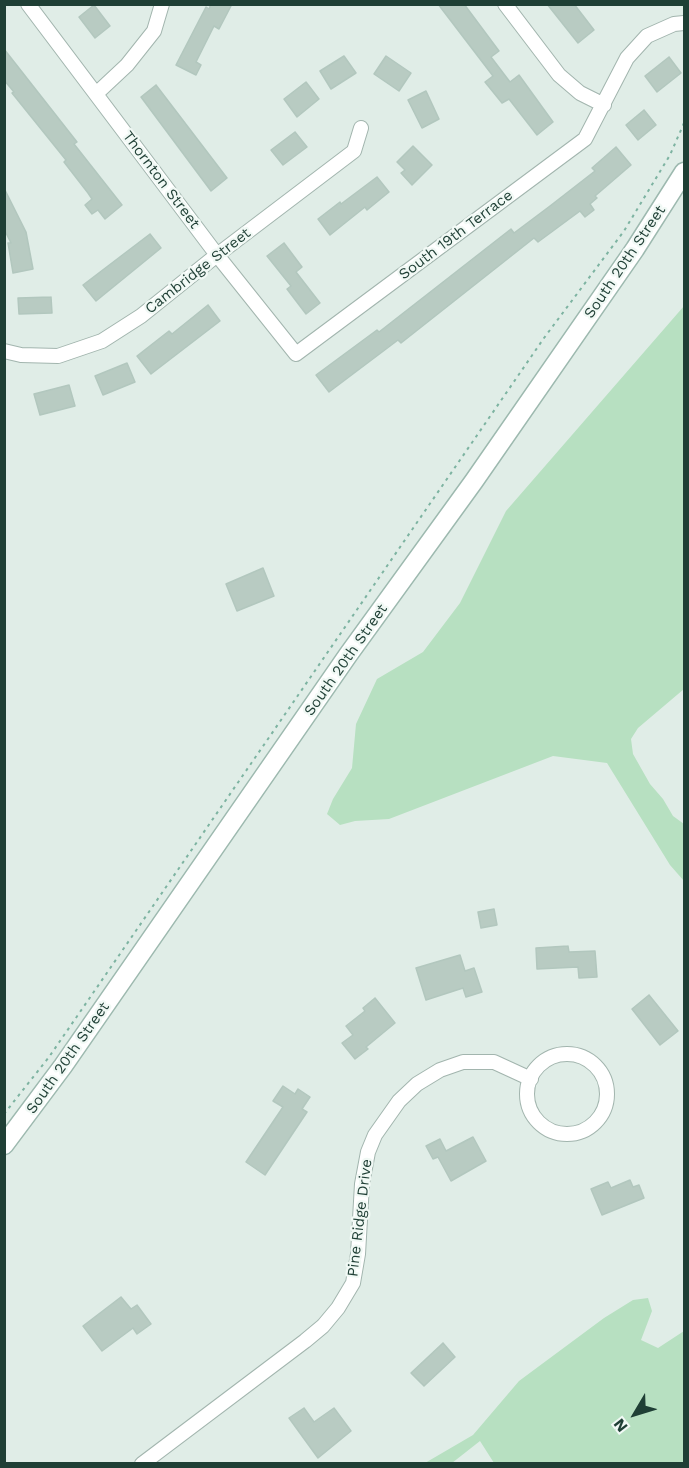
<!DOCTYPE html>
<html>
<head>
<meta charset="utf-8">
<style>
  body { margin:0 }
  #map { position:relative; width:689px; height:1468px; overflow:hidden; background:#e0ede7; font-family:"Work Sans",sans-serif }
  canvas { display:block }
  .frame { position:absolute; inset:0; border:6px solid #1f3f35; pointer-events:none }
  .north { position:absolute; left:605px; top:1384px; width:60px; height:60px; -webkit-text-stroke:4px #f1f9f5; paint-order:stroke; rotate:232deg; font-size:16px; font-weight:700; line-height:24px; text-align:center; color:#1f3f35 }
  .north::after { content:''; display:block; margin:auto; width:21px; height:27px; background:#1f3f35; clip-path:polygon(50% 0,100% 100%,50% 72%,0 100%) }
</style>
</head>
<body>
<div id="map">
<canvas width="689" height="1468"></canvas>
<div class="frame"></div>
<div class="north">N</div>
</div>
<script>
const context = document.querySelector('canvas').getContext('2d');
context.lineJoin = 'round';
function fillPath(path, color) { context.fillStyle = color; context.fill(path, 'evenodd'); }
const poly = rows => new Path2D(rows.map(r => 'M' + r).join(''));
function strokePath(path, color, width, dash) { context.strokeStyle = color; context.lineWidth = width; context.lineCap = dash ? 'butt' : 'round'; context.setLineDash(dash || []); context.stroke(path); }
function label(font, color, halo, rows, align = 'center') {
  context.font = font + ' "Work Sans",sans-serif'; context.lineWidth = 4.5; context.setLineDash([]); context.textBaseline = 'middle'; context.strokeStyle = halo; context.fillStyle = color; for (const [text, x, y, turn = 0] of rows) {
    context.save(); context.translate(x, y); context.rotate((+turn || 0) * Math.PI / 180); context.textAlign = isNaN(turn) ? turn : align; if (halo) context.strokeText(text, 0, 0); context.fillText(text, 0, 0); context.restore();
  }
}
fillPath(poly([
  [684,306,684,689,638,728,631,739,633,754,650,784,663,799,673,816,684,824,684,881,670,865,607,763,553,756,389,819,355,821,340,825,327,814,333,799,352,768,356,724,377,679,423,652,460,603,506,511],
  [648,1298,652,1311,641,1340,658,1348,684,1331,684,1463,494,1463,480,1441,452,1463,425,1463,473,1435,519,1381,604,1318,633,1300]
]), '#b7e0c1');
const building = poly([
  [211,4,232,4,219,29,214,26,196,62,201,65,196,75,176,65,206,7,209,9,211,4],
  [438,4,464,4,499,51,491,57,510,82,519,75,553,122,537,135,509,99,502,103,485,82,493,76,438,4],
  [547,4,574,4,594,30,578,43,547,4],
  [94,5,110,26,95,38,79,17,94,5],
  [4,49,77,142,74,144,122,205,105,219,98,210,92,214,85,205,92,199,88,193,64,162,66,160,12,93,14,92,4,80,4,49],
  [344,56,356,73,331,89,320,71,344,56],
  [386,56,411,73,399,91,374,74,386,56],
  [669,57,681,73,657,92,645,76,669,57],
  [306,82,319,99,297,117,284,99,306,82],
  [156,85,227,178,211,191,141,97,156,85],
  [426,91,439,119,422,128,408,100,426,91],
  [644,110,656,125,638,140,626,125,644,110],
  [295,132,307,147,283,165,271,150,295,132],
  [413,146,432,165,412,185,401,173,405,170,397,162,413,146],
  [616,147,631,165,595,196,597,198,590,204,594,210,585,217,580,211,538,242,534,238,401,343,398,340,329,392,316,375,377,330,379,332,511,229,514,233,550,206,595,171,592,168,616,147],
  [377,177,389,192,367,210,365,207,330,235,318,219,340,202,341,204,377,177],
  [4,188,26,232,33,269,13,273,8,243,11,243,4,229,4,188],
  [150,234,161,248,96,301,83,285,150,234],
  [284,243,302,267,296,272,320,303,306,314,287,289,291,286,267,256,284,243],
  [51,297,52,313,19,314,18,298,51,297],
  [208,305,220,321,151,374,137,356,169,331,172,334,208,305],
  [127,363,135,382,103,395,95,376,127,363],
  [69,385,75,406,40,415,34,394,69,385],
  [263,568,274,596,237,611,226,584,263,568],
  [494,909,497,925,481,928,478,912,494,909],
  [568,946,569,952,595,951,597,977,579,978,578,967,537,969,536,948,568,946],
  [460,955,465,971,474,968,482,992,466,997,463,988,426,1000,416,968,460,955],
  [649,995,678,1031,660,1045,632,1009,649,995],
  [375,998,395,1023,366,1047,368,1049,355,1059,342,1043,353,1035,346,1026,365,1011,363,1008,375,998],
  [283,1086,295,1094,298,1089,310,1097,302,1109,307,1112,265,1175,246,1162,283,1107,273,1101,283,1086],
  [473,1137,486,1161,451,1181,438,1157,433,1159,426,1146,440,1139,446,1151,473,1137],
  [630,1180,633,1187,639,1185,644,1198,602,1215,591,1189,608,1182,611,1188,630,1180],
  [121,1297,131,1309,137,1305,151,1324,137,1334,133,1328,102,1351,83,1326,121,1297],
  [443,1343,455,1357,424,1386,411,1373,443,1343],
  [304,1408,314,1422,334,1408,351,1431,318,1458,289,1418,304,1408]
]);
fillPath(building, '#b8cbc2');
strokePath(building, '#b2c7be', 1.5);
const street = poly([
  [28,4,217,255,296,354,585,139,627,58,647,36,674,24,684,23],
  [505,4,559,75,580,93,604,105],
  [96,94,127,65,154,31,162,4],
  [4,351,21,355,58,356,102,341,141,316,217,255,354,151,361,128],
  '527 1094a40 40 0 1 1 80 0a40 40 0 1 1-80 0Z',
  [142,1464,305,1341,323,1326,338,1308,353,1283,358,1254,362,1184,368,1152,375,1135,399,1101,417,1084,440,1070,463,1062,494,1062,531,1079]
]);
const secondary = poly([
  [4,1145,63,1066,348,655,474,481,635,249,684,172]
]);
strokePath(street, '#a2b5ae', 16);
strokePath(secondary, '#9db9af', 21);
strokePath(poly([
  [4,1114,49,1057,544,338,624,231,670,155,684,123]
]), '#7db3a1', 2, [3, 4.5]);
strokePath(street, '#fff', 14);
strokePath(secondary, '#fff', 18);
label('15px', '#1f3f35', '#f1f9f5', [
  ["Thornton Street",161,180,53],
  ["South 19th Terrace",456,235,-37],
  ["South 20th Street",625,262,-56],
  ["Cambridge Street",198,271,-38],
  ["South 20th Street",346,660,-55],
  ["South 20th Street",68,1058,-55],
  ["Pine Ridge Drive",360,1218,-83]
]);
</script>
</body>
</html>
